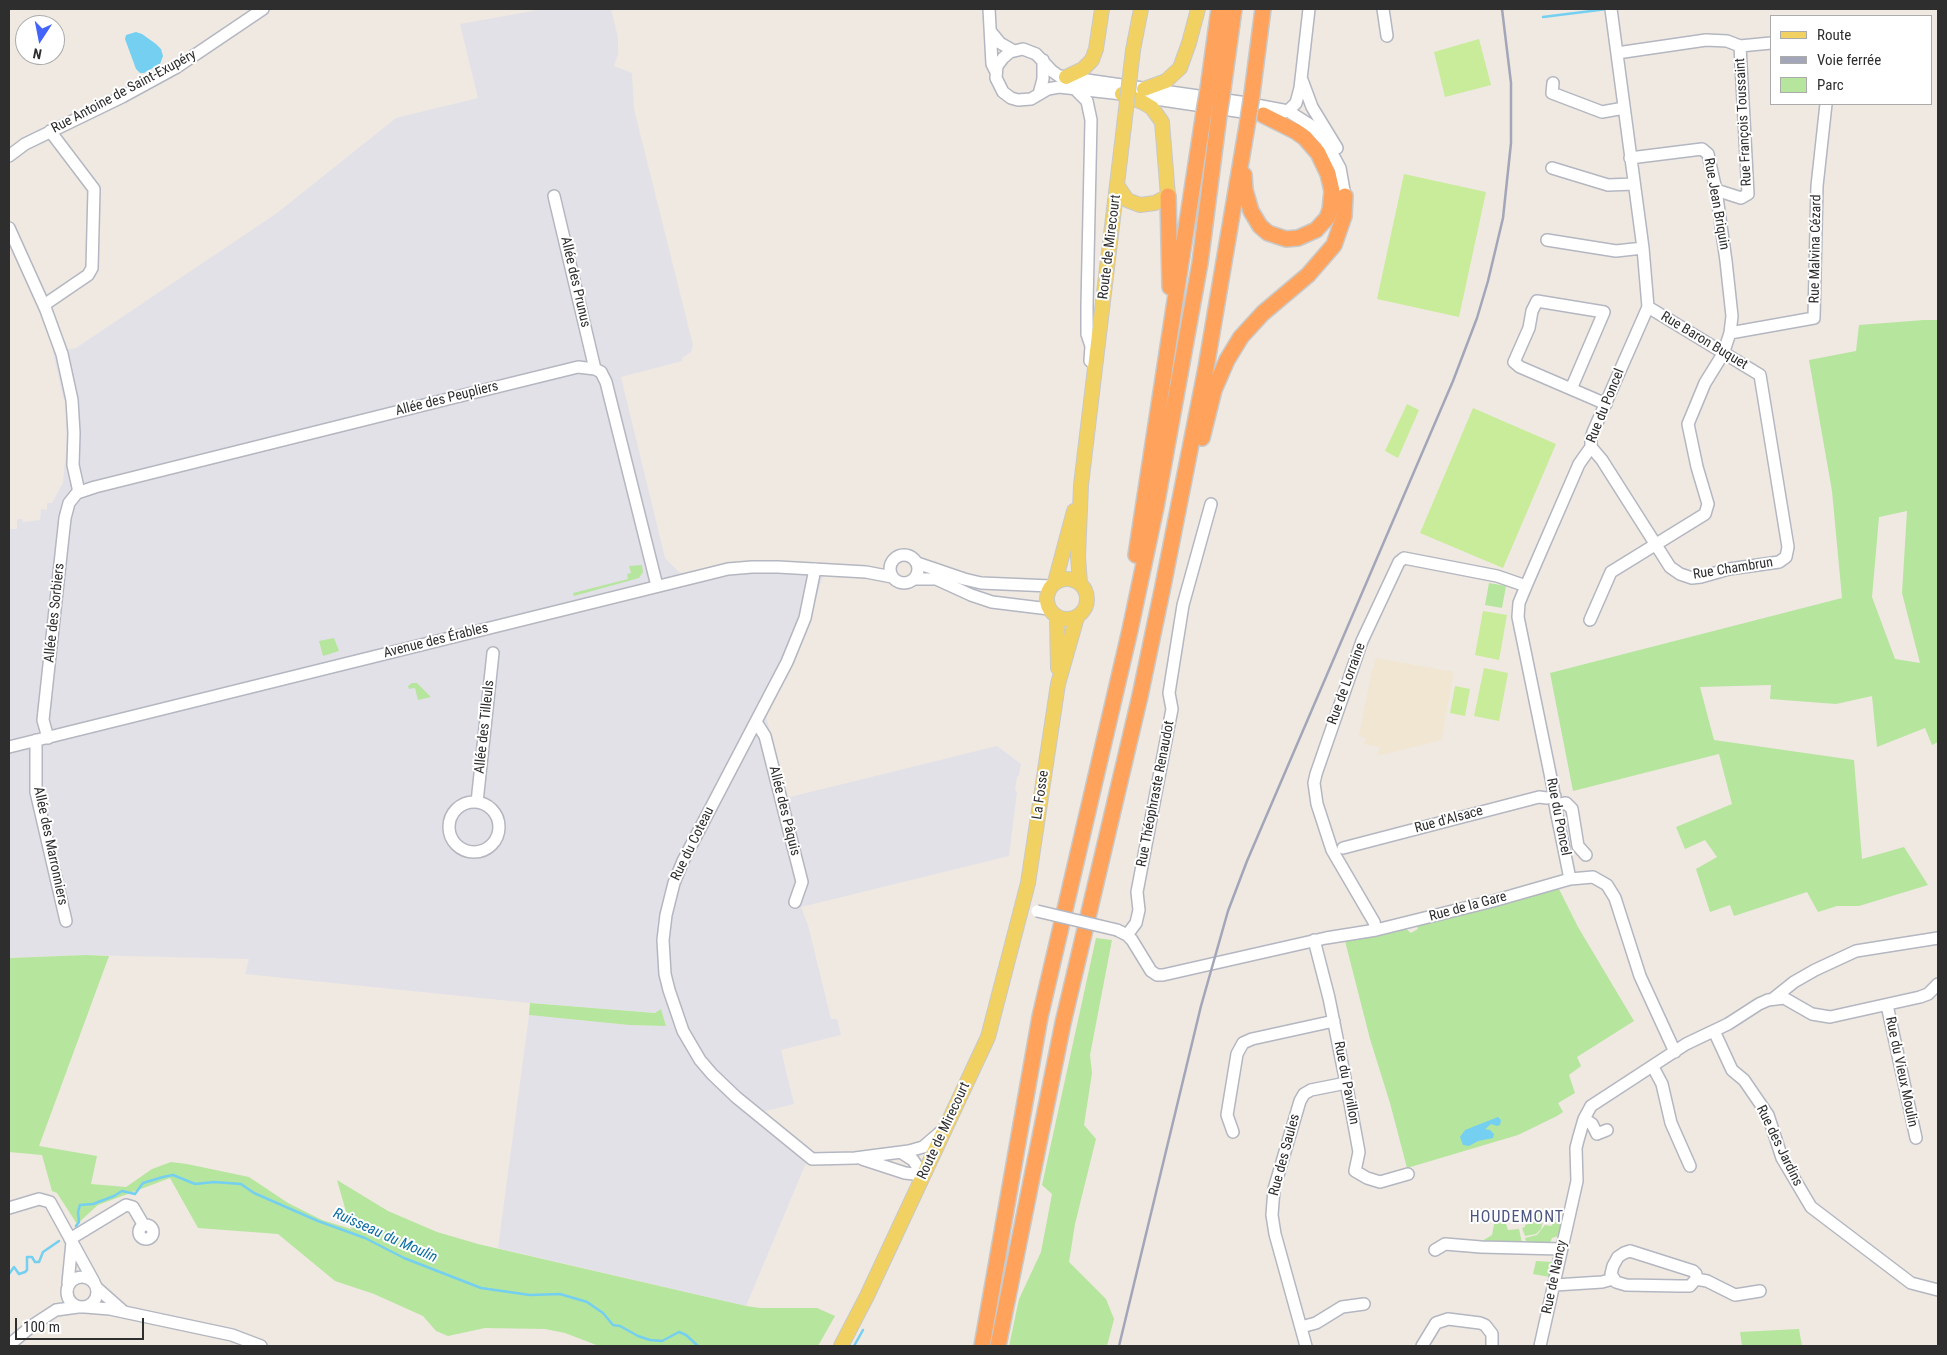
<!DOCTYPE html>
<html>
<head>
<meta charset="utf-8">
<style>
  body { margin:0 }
  #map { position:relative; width:1947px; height:1355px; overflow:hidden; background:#efe9e1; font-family:"Roboto Condensed",sans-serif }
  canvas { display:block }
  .frame { position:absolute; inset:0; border:10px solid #2e2e2e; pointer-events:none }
  .legend { position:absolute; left:1770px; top:15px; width:162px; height:90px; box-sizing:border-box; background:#fff; border:1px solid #ababab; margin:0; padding:6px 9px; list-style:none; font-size:15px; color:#2e2e2e }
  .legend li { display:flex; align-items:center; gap:10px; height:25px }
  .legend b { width:25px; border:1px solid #ababab }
  .north { position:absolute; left:15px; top:15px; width:50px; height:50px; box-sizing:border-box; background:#fff; border:1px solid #ababab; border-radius:50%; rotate:191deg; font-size:14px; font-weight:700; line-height:20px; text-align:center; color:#2e2e2e }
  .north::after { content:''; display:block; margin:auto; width:18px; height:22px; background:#4264fb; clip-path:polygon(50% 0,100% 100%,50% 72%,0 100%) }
  .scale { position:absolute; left:15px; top:1318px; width:129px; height:22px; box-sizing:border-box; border:2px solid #2e2e2e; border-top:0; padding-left:6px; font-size:15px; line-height:18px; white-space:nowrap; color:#2e2e2e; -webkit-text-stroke:4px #fff; paint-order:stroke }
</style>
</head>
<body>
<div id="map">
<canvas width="1947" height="1355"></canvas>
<div class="frame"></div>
<ul class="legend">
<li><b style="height:6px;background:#f2d163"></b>Route</li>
<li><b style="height:6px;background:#a3a6b8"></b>Voie ferrée</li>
<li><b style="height:14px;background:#b6e59e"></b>Parc</li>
</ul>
<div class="north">N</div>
<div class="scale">100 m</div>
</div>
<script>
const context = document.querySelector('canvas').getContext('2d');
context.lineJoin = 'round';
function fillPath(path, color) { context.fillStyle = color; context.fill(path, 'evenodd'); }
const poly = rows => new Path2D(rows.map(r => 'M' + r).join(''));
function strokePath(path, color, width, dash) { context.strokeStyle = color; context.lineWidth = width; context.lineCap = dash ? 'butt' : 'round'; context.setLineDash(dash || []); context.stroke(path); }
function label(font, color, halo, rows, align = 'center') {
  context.font = font + ' "Roboto Condensed",sans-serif'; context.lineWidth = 4; context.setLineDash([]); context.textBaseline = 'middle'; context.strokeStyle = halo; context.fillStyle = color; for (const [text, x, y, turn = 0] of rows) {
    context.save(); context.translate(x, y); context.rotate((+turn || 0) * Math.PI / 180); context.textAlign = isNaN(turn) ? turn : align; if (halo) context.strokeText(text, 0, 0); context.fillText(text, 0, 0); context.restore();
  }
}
fillPath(poly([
  [544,9,611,9,618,37,618,54,614,66,632,73,634,109,693,345,691,352,682,358,682,361,621,377,665,558,682,575,826,566,805,636,766,716,786,798,997,746,1021,764,1019,775,1017,777,1015,790,1017,792,1009,856,801,907,808,925,831,1019,837,1019,841,1035,781,1050,794,1104,749,1115,806,1163,746,1306,498,1248,529,1015,629,1025,666,1026,661,1010,656,1013,530,1003,245,974,249,959,86,955,9,958,9,529,17,529,17,519,22,519,23,522,40,520,41,509,47,510,47,503,52,503,63,483,66,451,67,413,66,403,63,397,53,352,76,348,277,213,396,118,478,98,460,24]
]), '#e3e1e8');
fillPath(poly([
  [1376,658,1454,672,1441,740,1377,756,1380,747,1364,744,1366,738,1359,736,1371,675]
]), '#f0e6d1');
fillPath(poly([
  [1924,320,1938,320,1938,742,1932,745,1925,728,1877,747,1872,696,1836,704,1770,699,1771,685,1700,687,1714,740,1854,760,1862,859,1904,847,1928,885,1859,906,1837,906,1818,912,1807,892,1734,916,1730,905,1710,912,1696,869,1717,857,1705,840,1685,849,1676,827,1732,804,1719,754,1573,791,1550,673,1842,598,1832,491,1809,360,1856,351,1859,325],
  [1907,511,1902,593,1920,663,1895,659,1872,597,1879,517],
  [642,565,643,572,639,578,574,596,573,593,628,579,627,574,631,573,629,566],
  [1489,583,1506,586,1502,608,1485,605],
  [334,638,339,651,323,656,319,641],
  [412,683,417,683,431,697,418,700,415,688,409,689,408,686],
  [1559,889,1578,927,1634,1021,1577,1057,1581,1066,1569,1075,1575,1093,1558,1103,1563,1112,1557,1116,1518,1135,1407,1168,1390,1103,1370,1039,1345,941,1405,928,1411,933,1418,929,1417,926],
  [1096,938,1112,940,1090,1055,1092,1073,1084,1125,1096,1139,1075,1224,1069,1262,1106,1299,1114,1319,1107,1346,1009,1346,1019,1299,1041,1252,1052,1194,1042,1185],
  [86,955,109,956,39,1146,97,1156,91,1184,126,1187,152,1169,171,1162,187,1164,249,1177,288,1203,322,1220,351,1229,337,1180,388,1211,437,1232,478,1244,746,1306,760,1308,817,1308,835,1316,818,1346,599,1346,565,1333,545,1329,485,1328,448,1336,436,1331,423,1316,374,1294,335,1281,278,1234,198,1228,170,1178,98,1205,77,1224,57,1193,52,1191,42,1155,9,1152,9,958],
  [530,1003,655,1013,661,1009,666,1026,629,1025,529,1015],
  [1539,1214,1544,1216,1541,1229,1536,1234,1525,1236,1522,1228,1525,1227,1525,1225,1531,1223,1530,1216],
  [1505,1221,1508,1230,1519,1229,1522,1243,1482,1241,1492,1235,1494,1224],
  [1555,1222,1561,1223,1558,1236,1552,1238,1550,1243,1527,1242,1526,1241,1525,1238,1537,1235,1545,1225,1551,1226],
  [1536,1261,1551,1262,1551,1265,1552,1266,1550,1277,1533,1274],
  [1799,1329,1802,1346,1742,1346,1740,1332]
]), '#b6e59e');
fillPath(poly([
  [1479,39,1491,85,1445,97,1434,52],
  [1404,174,1486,192,1459,317,1377,299],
  [1407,404,1419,410,1398,458,1385,451],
  [1473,408,1556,444,1503,568,1420,533],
  [1483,611,1507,615,1499,660,1475,655],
  [1484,668,1508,673,1499,721,1474,716],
  [1455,686,1470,689,1465,716,1450,713]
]), '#c9ec9a');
fillPath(poly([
  [136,32,142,34,156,44,161,49,163,56,160,64,144,73,140,73,136,69,125,39,126,35],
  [1498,1117,1501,1120,1500,1125,1497,1126,1491,1124,1485,1129,1490,1130,1494,1134,1493,1138,1478,1141,1469,1146,1463,1145,1460,1137,1465,1130]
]), '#75cff0');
strokePath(poly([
  [1543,17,1607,9],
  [76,1226,79,1222,78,1212,80,1205,93,1204,114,1196,122,1191,135,1194,143,1183,163,1177,173,1175,195,1184,214,1182,241,1184,254,1193,318,1221,365,1238,404,1258,481,1288,530,1295,560,1294,587,1302,603,1313,613,1325,620,1326,638,1336,650,1340,662,1341,679,1332,686,1335,698,1346],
  [9,1274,14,1267,19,1274,25,1272,27,1270,27,1257,32,1257,35,1262,39,1262,43,1252,59,1241],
  [854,1346,863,1330]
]), '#75cff0', 2.5);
const minor = poly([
  [989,9,992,64,996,72],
  [1309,9,1300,88,1296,103,1288,111,1281,113,1263,115,1122,94,1059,87,1048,89,1031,99,1018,100,1011,98,1003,92,996,78,997,66,1003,58,1010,52,1023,49,1036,54,1052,71,1059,76,1240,102,1288,111,1310,125,1325,140,1340,168,1345,196],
  [1383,9,1387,36],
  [991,32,1000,43,1014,51],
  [1617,53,1706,40,1727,41,1740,46,1771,43],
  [1302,80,1312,107,1337,148],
  [1553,83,1552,93,1602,112,1624,108],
  [1075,89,1087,101,1091,120,1087,305,1087,334,1091,346,1090,361],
  [1039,94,1043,79,1043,60],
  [9,156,25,144,122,97,177,67,263,9],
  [1630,158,1702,149,1708,154,1716,190,1726,261,1732,316,1730,333],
  [1552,168,1608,185,1634,184],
  [1716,190,1741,198,1748,194,1740,46],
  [554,196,595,369],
  [9,228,46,310,62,354,72,400,74,433,73,465,79,492],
  [1547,240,1616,251,1643,248],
  [44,305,88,275,92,268,94,189,50,131],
  [1571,389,1604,312,1537,301,1532,311,1529,328,1514,362,1520,367,1606,404],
  [1591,447,1602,460,1670,567,1680,574,1692,578,1701,577,1729,569,1779,562,1786,557,1788,547,1760,375,1648,307],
  '890 569a14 14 0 1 1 28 0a14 14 0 1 1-28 0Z',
  [917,563,964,579,981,583,1051,586],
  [815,569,805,618,787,662,683,861,674,883,666,915,663,940,665,974,669,990,683,1031,700,1060,712,1074,736,1097,812,1159,855,1158,909,1151,923,1147,944,1129],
  [915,579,936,579,971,595,992,602,1049,609],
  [1590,620,1611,572,1705,514,1708,504,1697,467,1688,424,1705,383,1723,354,1730,333,1814,318,1817,186,1826,104],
  [756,722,765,736,802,882,795,902],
  [48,738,43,720,65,518,69,503,77,493,95,487,456,397,578,367,595,369,601,372,606,382,657,586],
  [36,740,36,792,66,921],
  [9,747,728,569,752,567,778,567,866,572,892,577],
  '449 827a25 25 0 1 1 50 0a25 25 0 1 1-50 0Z',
  [477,802,493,653],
  [1555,805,1566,803,1572,809,1578,846,1586,855],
  [1343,848,1539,797,1547,798,1555,796],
  [1570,879,1556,810,1553,788,1518,617,1519,603,1526,586,1579,464,1591,447,1591,439,1593,432,1648,307,1643,248,1611,9],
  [1117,930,1127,935,1132,940,1151,971,1157,975,1163,975,1326,938,1376,930,1493,901,1570,879,1593,877,1607,885,1615,898,1640,976,1675,1052],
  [1376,930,1374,922,1332,850,1317,804,1314,783,1316,774,1362,641,1399,562,1404,558,1497,576,1526,586],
  [1127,935,1136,923,1139,910,1137,892,1172,709,1169,693,1183,605,1211,504],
  [1314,940,1329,998,1350,1103,1359,1152,1355,1171,1367,1178,1380,1182,1408,1174],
  [1774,998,1794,982,1815,970,1856,951,1938,938],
  [1887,1005,1916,1138],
  [1714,1031,1732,1070,1744,1080,1768,1115,1782,1158,1811,1207,1911,1283,1938,1290],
  [1653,1067,1662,1084,1671,1123,1690,1166],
  [1584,1119,1592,1124,1597,1134,1607,1130],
  [1233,1132,1227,1115,1237,1054,1243,1043,1252,1039,1334,1021],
  [902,1153,913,1160,923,1175],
  [862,1159,905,1173,923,1175],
  [9,1208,39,1199,50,1202,94,1282],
  '139 1232a7 7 0 1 1 14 0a7 7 0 1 1-14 0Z',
  [70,1239,126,1205,133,1207,143,1224],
  [1435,1250,1445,1244,1481,1247,1561,1249],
  [1630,1251,1693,1271,1696,1274,1696,1279,1690,1286,1679,1286,1626,1285,1616,1282,1611,1274,1613,1266,1618,1257,1624,1253,1630,1251],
  '67 1292a15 15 0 1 1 30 0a15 15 0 1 1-30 0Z',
  [1696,1279,1707,1281,1735,1295,1760,1291],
  [68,1283,72,1242],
  [1555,1285,1602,1282,1613,1279],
  [97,1288,123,1311],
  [85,1307,110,1309,232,1335,261,1346],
  [1301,1327,1316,1323,1342,1307,1364,1304],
  [9,1345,33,1325,56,1310,78,1307],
  [1306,1346,1275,1234,1272,1215,1274,1189,1300,1101,1304,1094,1311,1090,1346,1083],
  [1422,1346,1436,1323,1448,1319,1480,1323,1485,1325,1492,1334,1492,1346],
  [1540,1346,1577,1181,1576,1148,1578,1140,1584,1119,1591,1106,1686,1044,1728,1024,1759,1004,1768,1000,1784,998,1812,1014,1830,1017,1920,997,1928,994,1938,984]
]);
const major = poly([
  [1133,50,1141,9],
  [1066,77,1083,69,1092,60,1096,49,1102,9],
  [1144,89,1166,81,1180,68,1189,43,1198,9],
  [1117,185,1127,200,1140,205,1155,203,1168,196,1162,122,1152,108,1142,102,1122,94],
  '1047 599a20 20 0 1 1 40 0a20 20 0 1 1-40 0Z',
  [1055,582,1074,511],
  [1080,583,1078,557,1081,485,1124,126],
  [1057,617,1058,668],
  [841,1346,867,1296,988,1037,1028,883,1058,684,1077,617]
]);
const highway = poly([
  [1208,89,1219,9],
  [1223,89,1234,9],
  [1252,94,1263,9],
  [1244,175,1245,190,1251,211,1260,226,1268,233,1286,239,1298,238,1316,230,1327,218,1330,210,1332,191,1328,174,1318,153,1305,138,1295,131,1263,115],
  [1168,196,1170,287],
  [1202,438,1214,390,1227,360,1241,337,1263,313,1308,275,1334,245,1344,216,1345,196],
  [1136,555,1204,112],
  [982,1346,1040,1017,1130,630,1156,507,1200,263,1219,115],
  [998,1346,1063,1023,1140,696,1163,586,1206,368,1248,120]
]);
strokePath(minor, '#b4b7c1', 14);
strokePath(major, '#c9c9c9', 16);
strokePath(highway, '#c9c9c9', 18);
strokePath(minor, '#fff', 11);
strokePath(major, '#f2d163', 14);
strokePath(highway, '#ffa35c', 15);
strokePath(poly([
  [1119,1346,1201,1006,1228,911,1247,861,1453,381,1477,318,1488,281,1503,218,1511,143,1511,83,1502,9]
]), '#a3a6b8', 2.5);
const minorBridge = poly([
  [1037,911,1117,930]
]);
const majorBridge = poly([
  [1124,126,1133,50]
]);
const highwayBridge = poly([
  [1204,112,1208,89],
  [1219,115,1223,89],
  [1248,120,1252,94]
]);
strokePath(minorBridge, '#b4b7c1', 14, []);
strokePath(majorBridge, '#c9c9c9', 16, []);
strokePath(highwayBridge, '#c9c9c9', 18, []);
strokePath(minorBridge, '#fff', 11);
strokePath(majorBridge, '#f2d163', 14);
strokePath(highwayBridge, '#ffa35c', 15);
label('14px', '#2e2e2e', '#fff', [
  ["Rue Antoine de Saint-Exupéry",124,92,-28],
  ["Rue François Toussaint",1744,122,-93],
  ["Rue Jean Briquin",1716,204,80],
  ["Route de Mirecourt",1110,247,-83],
  ["Rue Malvina Cézard",1816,249,-89],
  ["Allée des Prunus",575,282,77],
  ["Rue Baron Buquet",1704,341,31],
  ["Allée des Peupliers",447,399,-14],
  ["Rue du Poncel",1606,406,-68],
  ["Rue Chambrun",1733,569,-9],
  ["Allée des Sorbiers",55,613,-84],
  ["Avenue des Érables",436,641,-14],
  ["Rue de Lorraine",1347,684,-70],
  ["Allée des Tilleuls",485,727,-84],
  ["Rue Théophraste Renaudot",1156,794,-79],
  ["La Fosse",1041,795,-82],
  ["Allée des Pâquis",784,811,76],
  ["Rue du Poncel",1558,817,79],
  ["Rue d'Alsace",1449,820,-15],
  ["Rue du Coteau",693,844,-64],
  ["Allée des Marronniers",50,846,78],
  ["Rue de la Gare",1468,907,-15],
  ["Rue du Vieux Moulin",1901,1072,78],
  ["Rue du Pavillon",1346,1083,79],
  ["Route de Mirecourt",944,1131,-65],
  ["Rue des Jardins",1779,1146,64],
  ["Rue des Saules",1285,1155,-75],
  ["Rue de Nancy",1555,1277,-78]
]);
label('italic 15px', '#0d6fa3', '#fff', [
  ["Ruisseau du Moulin",385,1236,24]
]);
context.letterSpacing = '1px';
label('16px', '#4d5680', '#fff', [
  ["HOUDEMONT",1517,1218]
]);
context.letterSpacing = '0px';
</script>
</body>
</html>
